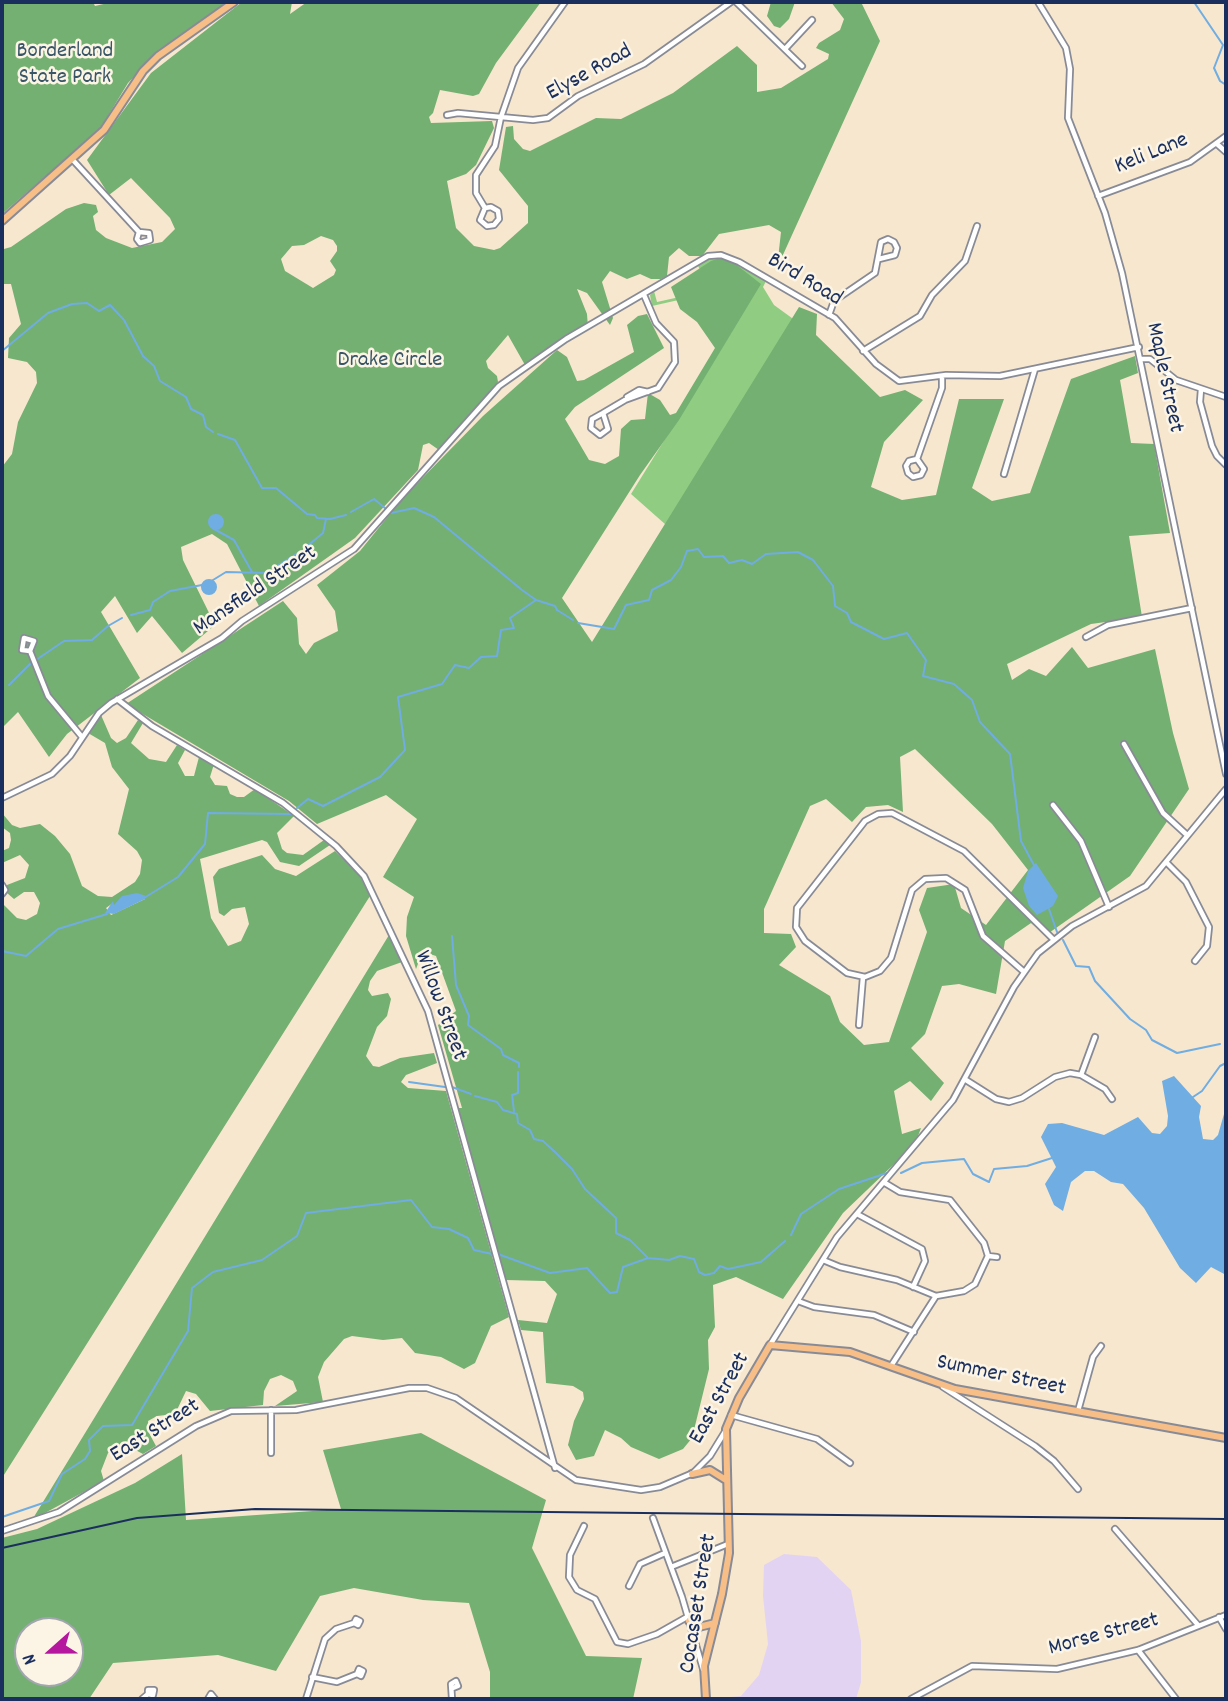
<!DOCTYPE html>
<html>
<head>
<meta charset="utf-8">
<style>
  body { margin:0 }
  #map { position:relative; width:1228px; height:1701px; overflow:hidden; background:#f6e7ce; font-family:Dekko,sans-serif }
  canvas { display:block }
  .frame { position:absolute; inset:0; border:4px solid #1b2f5e; pointer-events:none }
  .north { position:absolute; left:14px; top:1617px; width:70px; height:70px; box-sizing:border-box; background:#fcf5e5; border:2px solid #a2a6af; border-radius:50%; rotate:249deg; font-size:19px; font-weight:700; line-height:28px; text-align:center; color:#1b2f5e }
  .north::after { content:''; display:block; margin:auto; width:24px; height:32px; background:#b5179e; clip-path:polygon(50% 0,100% 100%,50% 72%,0 100%) }
</style>
</head>
<body>
<div id="map">
<canvas width="1228" height="1701"></canvas>
<div class="frame"></div>
<div class="north">N</div>
</div>
<script>
const context = document.querySelector('canvas').getContext('2d');
context.lineJoin = 'round';
function fillPath(path, color) { context.fillStyle = color; context.fill(path, 'evenodd'); }
const poly = rows => new Path2D(rows.map(r => 'M' + r).join(''));
function strokePath(path, color, width, dash) { context.strokeStyle = color; context.lineWidth = width; context.lineCap = dash ? 'butt' : 'round'; context.setLineDash(dash || []); context.stroke(path); }
function label(font, color, halo, rows, align = 'center') {
  context.font = font + ' Dekko,sans-serif'; context.lineWidth = 5; context.setLineDash([]); context.textBaseline = 'middle'; context.strokeStyle = halo; context.fillStyle = color; for (const [text, x, y, turn = 0] of rows) {
    context.save(); context.translate(x, y); context.rotate((+turn || 0) * Math.PI / 180); context.textAlign = isNaN(turn) ? turn : align; if (halo) context.strokeText(text, 0, 0); context.fillText(text, 0, 0); context.restore();
  }
}
fillPath(poly([
  [784,1554,817,1557,851,1590,861,1641,861,1682,856,1699,709,1699,741,1696,759,1675,768,1644,763,1596,764,1565]
]), '#e3d3f2');
fillPath(poly([
  [710,258,726,258,766,281,763,287,774,305,807,329,846,684,631,494,732,331,689,316,683,299,652,306,650,295,654,291,657,302,711,290,697,264]
]), '#90cd83');
fillPath(poly([
  [2,2,93,2,95,6,112,2,227,2,150,60,128,83,100,129,2,214],
  [242,2,292,2,290,14,307,2,541,2,496,63,479,94,473,96,440,90,433,113,429,117,431,123,492,121,494,128,476,165,466,174,447,181,456,228,474,246,494,250,500,248,528,223,528,206,499,170,506,127,513,126,514,139,523,149,530,151,596,118,621,119,673,93,737,46,757,65,757,92,781,88,828,59,829,54,816,48,819,43,840,30,844,19,831,2,861,2,880,41,777,268,781,232,769,225,719,234,702,256,689,256,679,248,669,257,667,276,661,279,651,279,640,274,627,279,610,271,602,282,613,318,610,325,587,293,577,289,587,314,588,328,525,365,508,335,486,361,488,368,497,376,498,382,439,450,429,443,423,445,418,470,355,538,259,606,227,544,212,534,181,547,183,560,215,625,182,653,152,616,137,633,115,596,101,612,140,678,67,734,49,757,18,712,2,728,2,467,12,454,18,422,37,383,36,372,27,362,8,358,9,338,21,324,11,284,2,284,2,246,4,249,11,247,66,209,84,203,96,205,98,212,93,216,96,230,106,238,132,248,162,242,175,229,170,218,131,178,109,195,87,160,151,73],
  [321,236,333,240,337,246,337,251,330,261,336,270,334,275,313,288,285,271,281,259,292,246,304,245],
  [771,2,795,2,789,19,780,28,774,26,767,16],
  [720,258,734,263,761,284,679,420,640,475,562,598,592,642,799,307,817,314,816,335,880,397,905,390,923,400,884,442,871,487,902,500,936,495,959,399,1004,399,972,488,992,501,1030,493,1071,379,1135,356,1138,373,1120,380,1131,443,1154,444,1170,533,1129,536,1142,617,1091,624,1007,664,1012,680,1029,669,1046,676,1072,647,1088,668,1155,649,1173,733,1189,789,1130,876,1046,935,1031,923,1005,941,996,994,959,984,942,986,925,1034,911,1048,944,1083,931,1101,910,1081,894,1091,902,1134,921,1128,915,1144,843,1213,783,1299,736,1277,713,1285,715,1327,708,1340,709,1369,692,1438,683,1449,659,1459,631,1447,621,1438,605,1430,594,1456,576,1460,568,1445,574,1421,584,1399,583,1392,573,1386,546,1383,543,1332,521,1330,518,1320,547,1323,557,1294,545,1281,506,1280,457,1108,462,1108,438,1025,456,1011,436,956,430,954,419,961,416,969,406,936,407,917,414,897,383,877,417,819,386,795,317,824,289,801,126,704,283,601,297,618,299,644,306,654,314,643,338,631,335,611,317,585,360,551,402,499,483,416,557,350,567,357,577,381,584,380,634,352,627,325,638,316,647,314,664,348,575,407,565,419,589,460,605,464,619,456,621,429,631,420,645,419,648,393,660,400,670,415,676,413,715,348,697,322,680,309,671,287,711,261],
  [915,749,992,824,1028,870,986,925,961,908,954,884,927,888,919,910,927,932,889,1042,864,1045,840,1022,830,996,779,965,796,947,791,934,764,933,764,909,810,806,826,799,852,822,866,807,888,805,903,812,900,757],
  [101,715,111,738,117,743,126,738,138,720,143,723,131,743,149,759,166,762,177,745,185,750,178,763,185,776,194,776,199,757,214,764,210,777,215,785,227,786,230,794,237,797,244,797,255,789,294,816,277,833,282,849,287,853,303,855,324,840,330,845,299,866,280,862,267,842,262,840,200,859,211,918,228,946,241,941,249,924,245,907,232,909,224,916,219,913,213,877,219,869,262,855,275,869,296,876,335,851,359,874,370,896,2,1478,2,903,17,918,26,920,37,914,40,903,34,892,24,892,14,899,7,893,7,885,25,878,29,865,20,855,2,863,2,851,9,848,11,840,10,833,2,827,2,813,12,825,20,828,40,824,55,836,70,854,82,886,98,896,112,897,135,882,140,874,142,860,137,851,118,834,129,789,112,767,105,743,88,733],
  [145,899,111,915,106,908,113,903,113,906],
  [389,935,402,962,377,971,370,981,368,990,372,996,388,993,391,999,387,1016,377,1027,366,1056,373,1066,379,1067,400,1058,434,1053,437,1063,406,1075,401,1082,408,1088,446,1091,509,1317,491,1326,475,1363,464,1369,441,1357,415,1353,402,1338,383,1340,352,1336,344,1339,324,1362,318,1377,323,1402,275,1406,297,1391,293,1381,281,1375,270,1379,264,1391,263,1405,210,1411,196,1394,186,1391,175,1414,157,1416,148,1421,149,1433,156,1446,143,1454,126,1445,114,1447,108,1453,101,1471,104,1481,32,1520],
  [421,1433,546,1500,532,1548,586,1656,642,1658,633,1699,490,1699,490,1672,469,1603,423,1600,354,1588,320,1596,276,1671,218,1655,113,1663,89,1699,2,1699,2,1538,37,1529,135,1483,182,1454,186,1520,341,1509,323,1450],
  [70,1631,70,1673,28,1673,28,1631]
]), '#74b071');
fillPath(poly([
  '208 522a8 8 0 1 1 16 0a8 8 0 1 1-16 0Z',
  '201 587a8 8 0 1 1 16 0a8 8 0 1 1-16 0Z',
  [1036,863,1058,896,1053,906,1037,915,1029,906,1023,888,1028,871],
  [137,893,146,896,145,899,114,914,105,913,113,901,114,905,122,896],
  [1174,1076,1201,1106,1199,1117,1203,1139,1213,1140,1218,1135,1226,1107,1226,1275,1211,1267,1196,1283,1180,1268,1144,1208,1123,1184,1111,1182,1094,1171,1085,1171,1071,1182,1063,1211,1054,1205,1045,1184,1056,1167,1041,1137,1048,1124,1062,1123,1104,1135,1138,1117,1152,1133,1160,1134,1167,1126,1168,1116,1162,1081]
]), '#70ade2');
strokePath(poly([
  [1194,2,1223,45,1214,68,1220,81,1226,85],
  [2,351,48,313,72,304,87,303,99,311,110,305,124,320,143,356,154,366,160,381,186,397,191,409,203,415,206,427,213,432],
  [218,434,235,440,262,488,276,488,307,514,315,515,317,518,330,519,346,515],
  [351,512,374,499,391,513,414,508,434,517,522,590,536,600,555,606,557,610,573,620],
  [214,529,234,540,252,572],
  [306,547,323,533,326,519],
  [213,580,226,572,266,573,298,553],
  [131,615,150,610,153,602,170,591,202,585],
  [578,623,614,629,626,605,649,600,652,590,671,580,681,567,687,551,698,549,704,557,723,556,729,563,742,560,752,564,766,554,798,552,813,560,833,586,835,606,847,613,851,622,884,639,907,633,926,660,923,676,954,684,972,700,980,722,1010,754,1021,841,1035,867],
  [36,660,64,641,92,640,108,626,122,618],
  [9,685,32,662],
  [297,808,308,799,323,806,380,777,405,750,398,697,442,684,455,665,469,668,481,657,497,656,501,630,514,628,510,618,536,600],
  [144,898,178,877,205,844,208,813,291,814],
  [1049,909,1057,932],
  [452,936,456,985,469,1016,468,1025,501,1049,503,1055,519,1063,519,1067],
  [1063,940,1076,966,1089,967,1095,981,1130,1019,1146,1030,1152,1040,1177,1053,1220,1044],
  [2,951,26,956,58,929,107,914],
  [409,1082,445,1087],
  [452,1087,471,1094],
  [475,1096,497,1102,503,1110,517,1114,518,1123,530,1130,534,1139,543,1141,555,1152,572,1169,585,1189,616,1218,616,1233,630,1240,648,1258],
  [1193,1097,1202,1091,1220,1066,1226,1063],
  [514,1111,512,1095,518,1093,518,1072],
  [901,1173,922,1163,964,1159,973,1174,989,1182,994,1169,1027,1166,1052,1158],
  [791,1235,801,1214,839,1189,887,1173],
  [498,1254,550,1273,587,1268,610,1293,617,1292,623,1267,648,1258,669,1260,680,1256,694,1259,699,1272,705,1275,714,1273,720,1266,728,1269,761,1262,785,1241],
  [2,1517,49,1501,62,1474,85,1459,90,1451,89,1440,103,1426,132,1425,188,1331,192,1288,213,1272,262,1260,297,1236,306,1213,411,1200,432,1227,449,1229,468,1238,474,1250,492,1254]
]), '#70ade2', 2);
const minor = poly([
  [736,2,802,66],
  [1038,2,1066,48,1070,69,1068,118,1105,213,1122,273,1226,774],
  [785,49,812,20],
  [447,115,458,113,533,120,548,118,578,96,644,64,731,2],
  [1217,144,1226,152],
  [72,159,139,232,137,239,140,243,150,240,149,233,139,232],
  [1098,196,1190,162,1226,136],
  [485,208,491,207,498,211,499,219,494,225,487,226,480,220,485,208,476,193,476,175,495,146,501,117,518,68,565,2],
  [829,315,834,301,875,273,881,242,888,239,894,242,897,248,895,255,879,259],
  [863,351,920,316,932,295,965,261,977,226],
  [1142,359,1150,359,1176,380,1226,397],
  [1201,389,1200,402,1212,446,1217,456,1226,465],
  [627,397,639,390,648,392],
  [603,413,608,429,600,435,591,428,592,419,594,418,603,413,625,400,658,388,675,362,674,342,656,323,644,295],
  [917,459,909,461,906,466,908,473,913,477,921,475,924,469,917,459,942,388,942,376],
  [1004,474,1035,369],
  [1086,637,1108,625,1192,608],
  [30,651,22,650,24,638,34,641,30,651,48,696,82,737],
  [117,699,152,726,283,803,336,846,364,876,428,1011,555,1468],
  [1124,744,1163,813,1187,835],
  [2,798,52,774,70,756,99,713,111,703,222,638,242,621,354,549,499,386,566,339,708,256,721,255,739,262,835,318,876,364,899,381,946,375,1000,376,1139,347],
  [1053,805,1081,841,1109,907],
  [1167,863,1186,882,1209,927,1207,946,1195,961],
  [2,885,5,890,2,894],
  [1023,971,983,936,965,890,946,878,925,879,912,890,891,958,880,971,865,977,847,973,805,941,796,927,797,908,865,821,878,814,892,813,964,851,1053,939],
  [859,1025,863,977],
  [1081,1075,1095,1037],
  [966,1080,996,1099,1009,1102,1022,1098,1055,1077,1070,1073,1081,1075,1105,1089,1112,1099],
  [885,1183,900,1192,950,1200,984,1243,988,1256,997,1257],
  [857,1214,922,1249,925,1261,913,1287],
  [823,1260,840,1267,897,1280,936,1296],
  [798,1301,814,1307,874,1315,914,1332],
  [770,1345,837,1237,953,1100,1014,987,1038,953,1072,926,1146,886,1226,789],
  [891,1366,936,1296,964,1291,975,1284,988,1256],
  [943,1387,1035,1446,1054,1461,1078,1489],
  [271,1410,271,1453],
  [1078,1411,1093,1357,1101,1346],
  [731,1415,817,1439,850,1463],
  [653,1518,682,1597,703,1669],
  [584,1526,570,1555,569,1577,577,1590,595,1599,617,1642,628,1644,657,1634,687,1617],
  [1115,1529,1198,1625],
  [2,1531,59,1512,196,1426,231,1411,296,1410,409,1388,427,1388,456,1398,576,1480,641,1490,660,1487,693,1473,710,1456,726,1430],
  [671,1567,728,1544],
  [629,1586,640,1564,665,1553],
  [1219,1617,1226,1629],
  [1138,1650,1176,1699],
  [312,1677,337,1682,357,1674,359,1669,363,1671,361,1676,357,1674],
  [142,1699,148,1694,153,1695,154,1690,148,1690,148,1694],
  [208,1699,211,1694,215,1699],
  [306,1699,325,1639,336,1629,354,1623,358,1625,360,1621,356,1619,354,1623],
  [452,1699,451,1684,456,1681,458,1686,453,1688],
  [911,1699,972,1666,1057,1669,1138,1650,1226,1615]
]);
const major = poly([
  [2,221,104,130,143,71,158,56,234,2],
  [692,1474,710,1470,726,1480],
  [689,1621,699,1627,715,1623],
  [706,1699,704,1666,722,1594,729,1553,726,1429,739,1398,770,1345,850,1352,955,1389,1226,1438]
]);
strokePath(minor, '#888b96', 8);
strokePath(major, '#888b96', 10);
strokePath(minor, '#fff', 4.5);
strokePath(major, '#f7be87', 6);
strokePath(poly([
  [2,1548,137,1518,255,1509,1226,1519]
]), '#1b2f5e', 2);
label('23px', '#385667', '#fcf5e5', [
  ["Borderland",65,53],
  ["State Park",65,79],
  ["Drake Circle",390,362]
]);
label('23px', '#1b2f5e', '#fcf5e5', [
  ["Elyse Road",590,74,-29],
  ["Keli Lane",1152,155,-22],
  ["Bird Road",804,281,31],
  ["Maple Street",1163,378,78],
  ["Mansfield Street",256,592,-34],
  ["Willow Street",439,1006,70],
  ["Summer Street",1001,1377,12],
  ["East Street",721,1399,-61],
  ["East Street",156,1432,-32],
  ["Cocasset Street",700,1604,-81],
  ["Morse Street",1104,1636,-15]
]);
</script>
</body>
</html>
